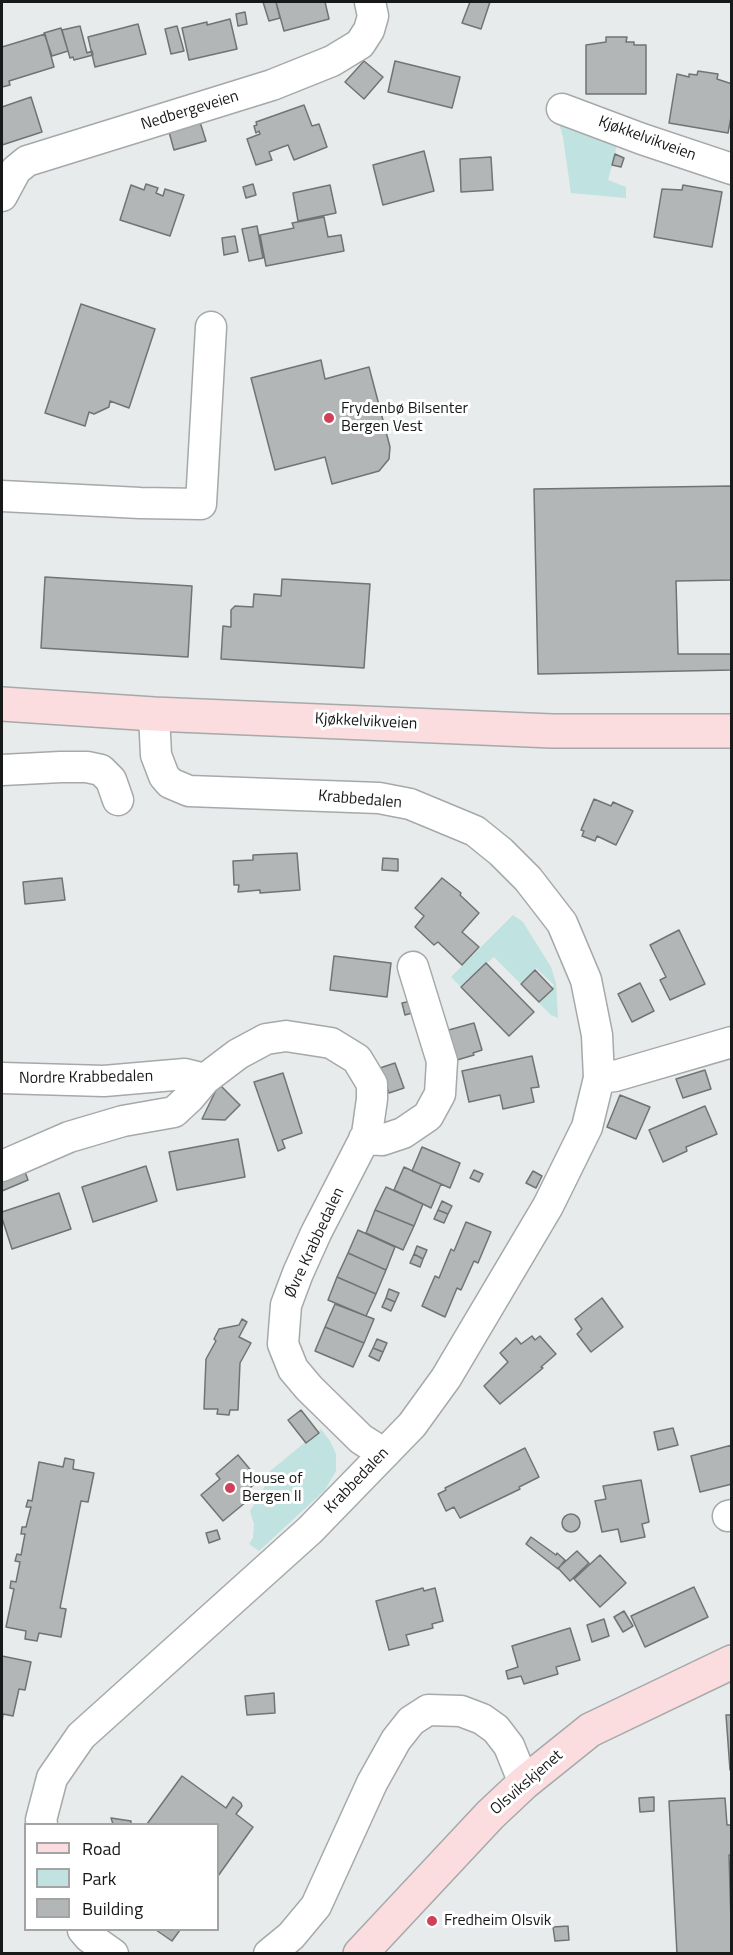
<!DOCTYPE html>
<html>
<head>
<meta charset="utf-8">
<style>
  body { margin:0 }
  #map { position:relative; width:733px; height:1955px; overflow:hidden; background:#e7ebeb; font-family:"Titillium Web",sans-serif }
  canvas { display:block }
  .frame { position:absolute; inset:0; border:3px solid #181919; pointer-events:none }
  .legend { position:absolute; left:24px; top:1823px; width:195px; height:108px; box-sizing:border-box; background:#fff; border:2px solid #a3a3a3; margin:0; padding:8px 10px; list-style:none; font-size:18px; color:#181919 }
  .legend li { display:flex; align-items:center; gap:12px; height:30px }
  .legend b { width:30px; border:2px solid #a3a3a3 }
</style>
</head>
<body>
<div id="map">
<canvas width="733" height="1955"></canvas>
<div class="frame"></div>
<ul class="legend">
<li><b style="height:8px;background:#fbdcdf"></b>Road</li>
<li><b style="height:16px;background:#c0e2e0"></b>Park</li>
<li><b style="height:16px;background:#b3b6b6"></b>Building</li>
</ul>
</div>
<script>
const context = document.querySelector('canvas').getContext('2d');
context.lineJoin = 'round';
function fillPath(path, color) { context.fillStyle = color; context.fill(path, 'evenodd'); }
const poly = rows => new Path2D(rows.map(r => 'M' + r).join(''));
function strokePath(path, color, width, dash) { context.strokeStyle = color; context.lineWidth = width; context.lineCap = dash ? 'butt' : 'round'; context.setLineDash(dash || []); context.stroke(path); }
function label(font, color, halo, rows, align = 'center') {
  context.font = font + ' "Titillium Web",sans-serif'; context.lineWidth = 6; context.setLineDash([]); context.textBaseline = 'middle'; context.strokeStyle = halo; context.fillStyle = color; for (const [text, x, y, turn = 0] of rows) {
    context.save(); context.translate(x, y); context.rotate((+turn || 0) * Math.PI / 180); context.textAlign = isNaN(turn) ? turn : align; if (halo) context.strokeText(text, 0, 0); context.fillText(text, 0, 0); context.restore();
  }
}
fillPath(poly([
  [557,117,618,138,615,155,608,180,626,187,626,198,571,193,563,137],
  [513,915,523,922,551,967,556,983,558,1018,551,1015,538,1002,554,985,536,968,520,983,494,957,460,986,451,977],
  [321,1429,330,1441,336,1454,336,1471,325,1490,259,1551,249,1544,253,1538,254,1524,250,1511,265,1486,263,1483,265,1480,263,1477]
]), '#c0e2e0');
const building = poly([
  [263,2,276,2,280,18,269,21,263,2],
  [276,2,325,2,329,19,284,31,276,2],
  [470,2,490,2,481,29,462,23,470,2],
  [245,12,247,24,238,26,236,14,245,12],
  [230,19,237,49,189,60,182,28,207,22,207,25,230,19],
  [138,24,146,54,95,67,88,37,138,24],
  [80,26,87,53,92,51,93,55,74,60,73,57,70,58,62,30,80,26],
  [177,26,184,51,171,54,165,29,177,26],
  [61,28,68,51,52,56,44,33,61,28],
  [45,34,54,67,9,81,10,85,2,87,2,47,45,34],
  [606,37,627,37,626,42,634,42,634,45,646,45,646,94,586,94,586,45,606,42,606,37],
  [364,61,383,77,364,99,345,82,364,61],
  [395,61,460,77,452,108,388,92,395,61],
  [698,71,718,74,717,79,732,84,732,112,728,133,669,123,677,74,689,77,689,74,697,75,698,71],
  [31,97,42,132,2,145,2,107,31,97],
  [304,105,312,126,319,124,327,147,294,160,288,145,269,152,272,160,256,165,247,139,260,134,259,131,256,133,254,126,257,125,256,122,304,105],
  [200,122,206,141,174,150,169,132,200,122],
  [424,151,434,191,383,205,373,165,424,151],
  [615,154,624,158,621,167,612,165,615,154],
  [491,157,493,190,461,192,460,159,491,157],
  [146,184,158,188,156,193,163,196,165,189,184,195,170,236,120,220,131,185,144,190,146,184],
  [253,184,256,195,246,198,243,187,253,184],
  [330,185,336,213,298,221,293,193,330,185],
  [683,185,722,192,712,247,654,237,662,189,682,190,683,185],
  [324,217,328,237,341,235,344,251,266,266,260,235,294,228,292,223,324,217],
  [257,226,263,258,249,261,242,229,257,226],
  [235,236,238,252,224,255,222,238,235,236],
  [81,304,155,329,129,408,110,401,109,407,94,414,89,412,85,426,45,413,81,304],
  [321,360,325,379,369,367,390,447,389,459,379,471,332,484,325,457,275,470,251,378,321,360],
  [732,486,732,580,676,581,678,654,732,654,732,670,538,674,534,489,732,486],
  [45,577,192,586,188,657,41,648,45,577],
  [282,579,370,584,364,668,221,659,223,626,231,627,231,610,235,606,253,607,254,594,281,596,282,579],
  [594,799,611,806,613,802,633,811,616,845,597,836,595,841,582,836,584,831,581,830,594,799],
  [297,853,300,890,260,893,260,890,238,892,239,885,234,885,233,861,253,860,253,855,297,853],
  [383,858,398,859,398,871,382,870,383,858],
  [62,878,65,900,25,904,23,882,62,878],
  [442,878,461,893,460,895,479,913,462,932,479,947,462,965,438,942,434,945,415,927,424,916,415,908,442,878],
  [679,930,705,984,670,1000,660,980,666,977,650,945,679,930],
  [334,956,391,963,387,997,330,990,334,956],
  [486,963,534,1012,509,1036,461,987,486,963],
  [535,970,553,989,539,1002,521,984,535,970],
  [640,983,654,1011,632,1022,618,994,640,983],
  [416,1000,419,1011,405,1015,402,1003,416,1000],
  [474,1023,482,1050,473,1053,474,1055,457,1060,445,1031,474,1023],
  [532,1056,539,1087,531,1088,534,1102,503,1109,500,1095,469,1102,462,1071,532,1056],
  [395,1063,404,1088,389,1093,380,1068,395,1063],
  [705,1070,711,1089,683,1098,676,1079,705,1070],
  [283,1073,302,1133,282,1140,285,1148,278,1151,254,1082,283,1073],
  [219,1084,240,1105,225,1120,202,1119,219,1084],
  [620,1095,650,1107,636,1139,607,1127,620,1095],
  [705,1106,717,1134,686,1147,687,1151,663,1162,649,1130,705,1106],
  [238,1139,245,1177,177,1190,169,1152,238,1139],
  [422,1147,460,1163,450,1188,412,1171,422,1147],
  [22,1164,28,1180,2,1191,2,1173,22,1164],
  [146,1166,157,1201,93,1222,82,1187,146,1166],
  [404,1167,441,1184,431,1208,394,1190,404,1167],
  [474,1170,483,1174,479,1182,470,1178,474,1170],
  [533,1171,542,1176,536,1188,526,1183,533,1171],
  [386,1187,423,1204,414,1226,375,1210,386,1187],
  [59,1193,71,1229,12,1249,2,1218,2,1212,59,1193],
  [442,1201,452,1206,448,1214,438,1210,442,1201],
  [375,1210,414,1226,403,1250,366,1233,375,1210],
  [438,1210,448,1214,444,1223,434,1219,438,1210],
  [466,1222,491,1232,478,1263,474,1261,461,1290,457,1288,445,1317,422,1306,435,1276,439,1278,451,1249,454,1251,466,1222],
  [358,1230,395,1247,386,1270,348,1253,358,1230],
  [417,1246,427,1250,423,1259,414,1254,417,1246],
  [348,1253,386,1270,376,1294,337,1277,348,1253],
  [414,1254,423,1259,420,1267,410,1263,414,1254],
  [337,1277,376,1294,366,1316,328,1300,337,1277],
  [389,1289,399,1293,395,1302,386,1298,389,1289],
  [386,1298,395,1302,391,1311,382,1307,386,1298],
  [602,1298,623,1327,591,1352,577,1334,582,1329,575,1319,602,1298],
  [335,1304,374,1319,364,1343,325,1327,335,1304],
  [242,1319,247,1322,239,1337,251,1343,240,1363,238,1410,230,1410,229,1415,217,1414,218,1409,204,1409,206,1359,216,1341,214,1339,219,1329,239,1325,242,1319],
  [325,1327,364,1343,353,1367,315,1351,325,1327],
  [532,1336,535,1340,540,1336,556,1354,541,1367,543,1368,500,1404,484,1386,508,1362,500,1353,516,1338,521,1344,532,1336],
  [377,1339,387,1343,383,1352,373,1348,377,1339],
  [373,1348,383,1352,379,1361,369,1356,373,1348],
  [301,1410,319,1433,306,1443,288,1420,301,1410],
  [673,1428,678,1445,658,1450,654,1432,673,1428],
  [732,1445,732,1484,700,1492,691,1456,732,1445],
  [525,1448,539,1477,519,1487,520,1489,460,1518,454,1507,446,1511,438,1494,446,1490,445,1488,525,1448],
  [238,1455,259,1480,241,1496,246,1502,223,1521,201,1495,220,1479,216,1474,238,1455],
  [65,1458,74,1460,73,1469,94,1473,88,1502,81,1501,60,1608,66,1609,61,1637,39,1633,37,1641,25,1639,26,1631,6,1627,14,1589,10,1588,11,1581,16,1582,20,1562,15,1561,17,1554,21,1555,25,1534,21,1534,22,1527,26,1527,31,1507,26,1507,28,1500,32,1501,39,1462,63,1467,65,1458],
  [641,1480,649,1522,642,1524,645,1537,621,1542,618,1529,602,1532,595,1501,606,1499,603,1486,641,1480],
  '562 1523a9 9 0 1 1 18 0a9 9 0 1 1-18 0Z',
  [217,1530,220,1539,209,1543,206,1533,217,1530],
  [531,1537,556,1555,557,1553,565,1560,558,1569,526,1544,531,1537],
  [577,1551,589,1563,570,1581,558,1568,577,1551],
  [600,1555,626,1583,600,1607,574,1579,600,1555],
  [694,1587,708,1617,645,1647,631,1616,694,1587],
  [423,1588,424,1591,435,1588,443,1621,432,1624,433,1628,406,1635,409,1645,389,1650,376,1601,423,1588],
  [624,1611,633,1626,623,1632,614,1617,624,1611],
  [604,1619,609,1636,592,1642,587,1625,604,1619],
  [570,1628,580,1660,556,1667,558,1674,524,1684,521,1676,508,1679,506,1671,518,1667,512,1646,570,1628],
  [2,1656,31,1662,25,1690,19,1689,13,1716,3,1714,2,1723,2,1656],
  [274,1693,275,1713,247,1715,245,1696,274,1693],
  [726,1715,732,1715,732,1770,730,1770,726,1715],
  [182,1776,226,1808,233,1797,241,1803,242,1806,236,1814,253,1827,218,1876,218,1824,147,1824,182,1776],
  [654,1797,654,1811,640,1812,639,1798,654,1797],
  [725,1798,727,1825,732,1825,732,1855,729,1855,732,1954,677,1954,669,1801,725,1798],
  [111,1818,131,1821,131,1824,113,1824,111,1818],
  [568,1926,569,1940,555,1941,553,1927,568,1926],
  [156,1930,180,1930,172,1941,156,1930]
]);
fillPath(building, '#b3b6b6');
strokePath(building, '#707473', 1.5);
const street = poly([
  [562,109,642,139,732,169],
  [2,196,16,170,27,161,272,85,332,61,360,44,369,30,373,16,370,2],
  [2,496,140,503,201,504,211,327],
  [2,770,61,767,87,767,101,770,111,780,118,800],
  [2,1078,104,1081,185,1074,205,1079],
  [599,1078,615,1076,732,1042],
  [364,1139,382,1140,403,1133,428,1116,440,1094,442,1061,413,967],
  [2,1166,69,1137,123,1121,174,1112,189,1098,205,1079,238,1054,266,1039,286,1036,331,1043,357,1059,372,1084,372,1099,367,1134,316,1233,298,1273,286,1305,283,1344,293,1369,309,1388,361,1439,383,1453],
  [728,1516,732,1515],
  [42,1824,41,1820,52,1778,81,1736,310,1530,412,1425,446,1378,548,1206,587,1127,599,1078,597,1035,586,980,562,923,528,879,501,852,475,831,410,804,379,798,189,791,170,783,164,776,156,755,154,714],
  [83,1930,89,1937,113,1954],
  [269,1954,291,1936,316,1906,372,1783,396,1740,411,1721,428,1710,461,1711,482,1719,496,1729,509,1746,524,1783]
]);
const secondary = poly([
  [2,704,154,714,552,731,732,731],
  [360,1954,490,1815,524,1783,590,1730,732,1662]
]);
strokePath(street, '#a6a9a9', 33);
strokePath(secondary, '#a6a9a9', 36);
strokePath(street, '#fff', 30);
strokePath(secondary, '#fbdcdf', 33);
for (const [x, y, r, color] of [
  [329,418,6,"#d04058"],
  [230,1488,6,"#d04058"],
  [432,1921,6,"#d04058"]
]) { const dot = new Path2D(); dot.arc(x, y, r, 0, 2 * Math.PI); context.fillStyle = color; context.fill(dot); strokePath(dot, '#fff', 2); }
label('16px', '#181919', '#fff', [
  ["Nedbergeveien",190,111,-17],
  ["Kjøkkelvikveien",647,139,20],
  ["Kjøkkelvikveien",366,722,3],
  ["Krabbedalen",360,800,5],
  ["Nordre Krabbedalen",86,1078,-1],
  ["Øvre Krabbedalen",315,1243,-65],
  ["Krabbedalen",357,1481,-46],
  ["Olsvikskjenet",527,1783,-41]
]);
label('16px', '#181919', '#fff', [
  ["Frydenbø Bilsenter",341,409],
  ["Bergen Vest",341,427],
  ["House of",242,1479],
  ["Bergen II",242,1497],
  ["Fredheim Olsvik",444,1921]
], 'left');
</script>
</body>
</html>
